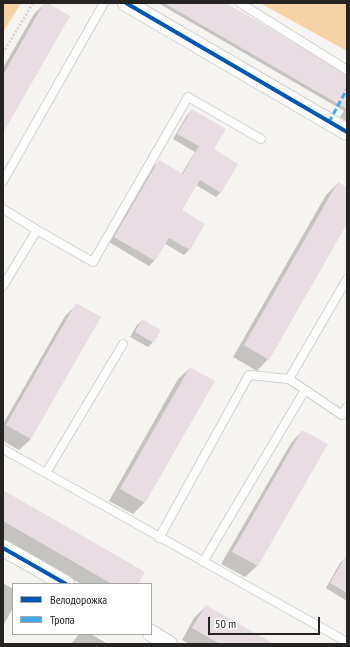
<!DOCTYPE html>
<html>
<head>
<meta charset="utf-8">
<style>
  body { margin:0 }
  #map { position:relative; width:350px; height:647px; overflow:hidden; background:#f6f4f1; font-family:"PT Sans Narrow",sans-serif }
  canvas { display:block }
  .frame { position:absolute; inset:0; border:4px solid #252422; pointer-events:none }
  .legend { position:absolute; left:12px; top:583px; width:140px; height:52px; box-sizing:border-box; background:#fff; border:1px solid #a8a7a7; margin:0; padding:5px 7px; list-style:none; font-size:12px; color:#252422 }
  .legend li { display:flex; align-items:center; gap:8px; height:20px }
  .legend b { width:20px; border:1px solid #a8a7a7 }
  .scale { position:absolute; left:208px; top:617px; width:112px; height:18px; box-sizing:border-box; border:2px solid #252422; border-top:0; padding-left:5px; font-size:12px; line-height:14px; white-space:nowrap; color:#252422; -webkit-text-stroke:3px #fff; paint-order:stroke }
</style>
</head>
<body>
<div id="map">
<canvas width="350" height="647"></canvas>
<div class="frame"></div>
<ul class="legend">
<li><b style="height:5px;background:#0057b8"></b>Велодорожка</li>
<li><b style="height:5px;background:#3fa9f5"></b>Тропа</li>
</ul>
<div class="scale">50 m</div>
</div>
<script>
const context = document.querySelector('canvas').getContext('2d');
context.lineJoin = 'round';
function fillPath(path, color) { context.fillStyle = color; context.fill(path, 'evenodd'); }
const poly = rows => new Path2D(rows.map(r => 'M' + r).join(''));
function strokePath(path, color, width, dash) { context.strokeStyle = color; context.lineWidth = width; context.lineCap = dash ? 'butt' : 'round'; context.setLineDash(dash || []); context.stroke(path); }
fillPath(poly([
  [3,3,21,3,3,32],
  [260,3,347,3,347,51]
]), '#f5d3a7');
fillPath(poly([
  [45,3,46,3,3,131,3,68,34,14],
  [158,3,224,3,347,79,347,121,340,117,344,111],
  [192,110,213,150,221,192,216,197,196,185,181,210,204,224,189,250,184,255,164,243,154,261,149,266,109,242,154,166,159,161,181,175,195,152,173,139,187,115],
  [338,183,347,188,347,222,268,359,257,371,233,357,326,195],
  [77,304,31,439,19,450,3,441,3,424,65,316],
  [142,320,153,342,148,347,130,337,137,325],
  [190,368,144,503,133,514,109,501,178,379],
  [302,431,326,445,257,566,245,577,221,564,291,443],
  [3,492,137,584,81,584,3,539],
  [345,558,347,559,347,601,326,588,340,563],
  [3,583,13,589,13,608,3,626],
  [206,606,272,644,189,644,182,640,194,618],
  [79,634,91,634,106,643,105,644,71,644]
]), '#0003');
fillPath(poly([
  [44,3,48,3,70,16,3,133,3,75],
  [164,3,226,3,271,29,347,75,347,109],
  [192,109,226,129,214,149,238,164,221,193,200,180,182,210,205,224,190,250,169,238,155,261,114,237,159,160,183,174,199,146,177,134],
  [338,182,347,187,347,224,269,360,244,345],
  [76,303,101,317,31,439,6,425],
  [142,319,161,330,154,343,135,332],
  [190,367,215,381,145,503,120,489],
  [302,430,328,444,258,566,232,552],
  [3,490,145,572,138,584,112,584,3,521],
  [347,554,347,593,330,583],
  [206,605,274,644,220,644,192,628]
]), '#e7dde2');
const lane = poly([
  [240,3,347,70],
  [3,181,104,3],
  [3,209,37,230,3,286],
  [37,230,93,262,188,97,261,139],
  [289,379,347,279],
  [3,449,347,642],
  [46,473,123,344],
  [159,538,249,375,289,379,342,415,347,407],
  [203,562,305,390]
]);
const street = poly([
  [126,3,347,132],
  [3,548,66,584],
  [151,633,169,644]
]);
strokePath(lane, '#d1d0cd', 10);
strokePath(street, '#d1d0cd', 18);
strokePath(poly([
  [3,53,33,3]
]), '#d4d3d2', 2.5, [2, 2]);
strokePath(lane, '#fefdfd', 8);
strokePath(street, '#fefdfd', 16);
strokePath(poly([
  [329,122,347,89]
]), '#3fa9f5', 3, [6, 3]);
strokePath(poly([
  [126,3,347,132],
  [3,548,66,584]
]), '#0057b8', 4);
</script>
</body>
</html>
